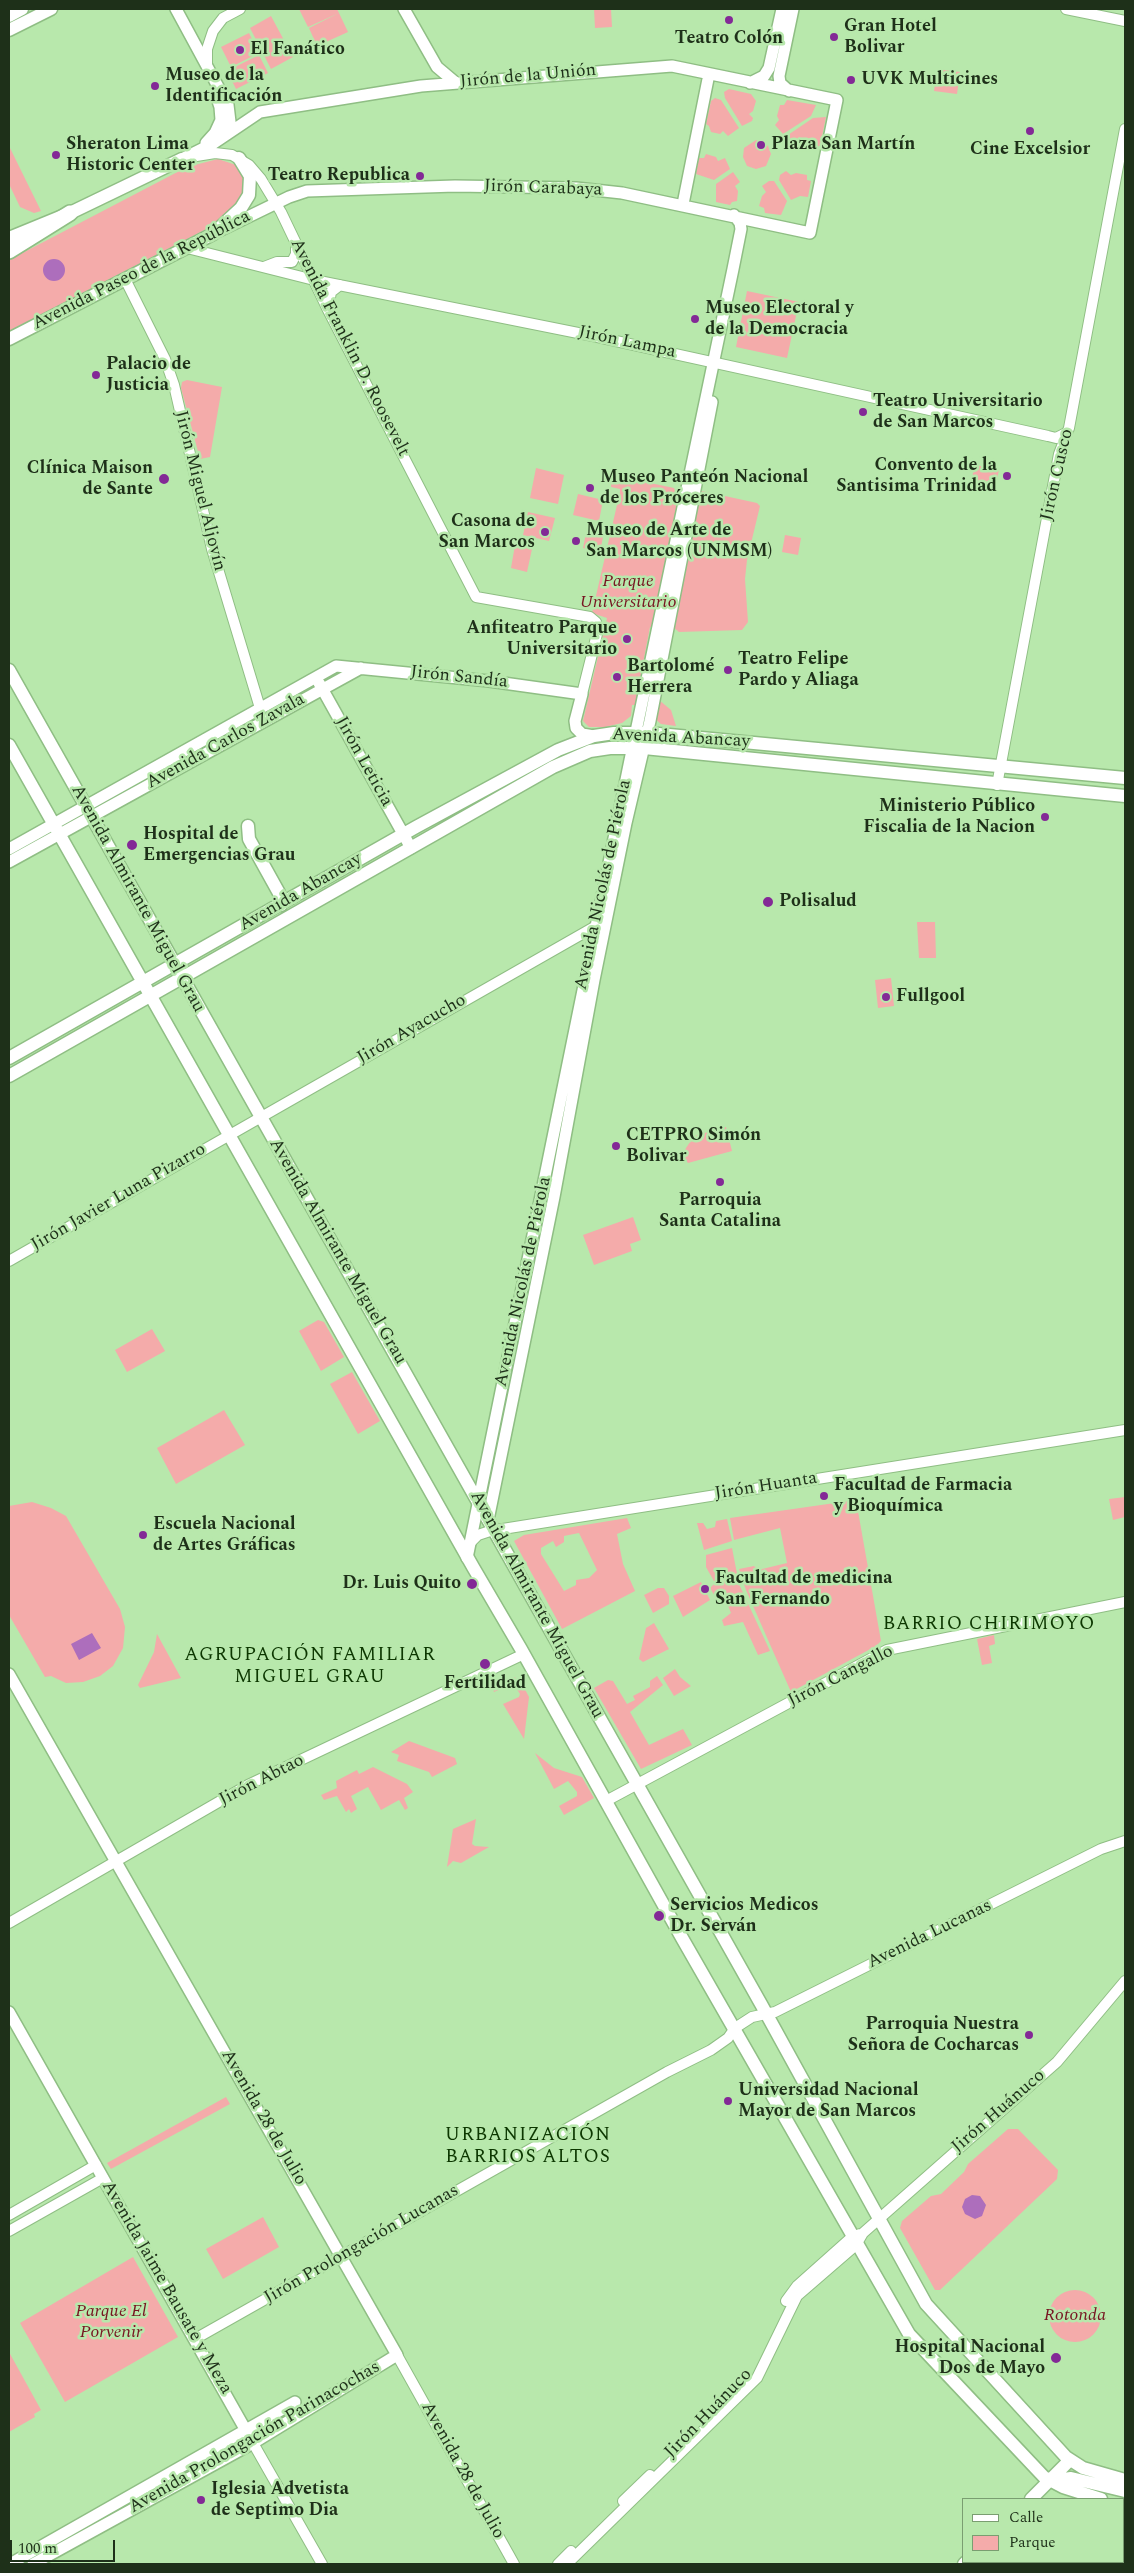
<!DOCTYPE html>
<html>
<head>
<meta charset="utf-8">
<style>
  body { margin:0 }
  #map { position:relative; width:1134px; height:2573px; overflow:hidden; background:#b8e8ac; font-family:Spectral,serif }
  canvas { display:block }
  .frame { position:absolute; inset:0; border:10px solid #1e3019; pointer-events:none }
  .legend { position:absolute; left:962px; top:2498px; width:162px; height:65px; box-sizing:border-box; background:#b8e8ac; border:1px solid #7a9e71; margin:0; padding:6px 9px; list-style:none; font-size:15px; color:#1e3019 }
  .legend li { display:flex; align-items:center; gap:10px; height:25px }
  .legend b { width:25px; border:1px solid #7a9e71 }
  .scale { position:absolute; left:10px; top:2540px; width:105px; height:22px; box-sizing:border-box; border:2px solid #1e3019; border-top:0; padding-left:6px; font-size:15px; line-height:18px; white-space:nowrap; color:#1e3019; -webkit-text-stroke:4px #b8e8ac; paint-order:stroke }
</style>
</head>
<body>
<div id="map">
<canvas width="1134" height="2573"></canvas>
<div class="frame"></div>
<ul class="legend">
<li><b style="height:6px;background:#fff"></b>Calle</li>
<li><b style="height:14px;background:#f4abaa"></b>Parque</li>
</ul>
<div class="scale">100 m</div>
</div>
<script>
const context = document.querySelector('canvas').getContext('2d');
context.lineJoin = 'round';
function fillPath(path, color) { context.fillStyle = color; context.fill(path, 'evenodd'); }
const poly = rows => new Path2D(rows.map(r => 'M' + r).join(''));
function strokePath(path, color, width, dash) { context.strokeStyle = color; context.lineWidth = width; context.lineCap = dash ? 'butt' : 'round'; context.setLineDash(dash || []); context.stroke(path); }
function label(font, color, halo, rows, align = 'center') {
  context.font = font + ' Spectral,serif'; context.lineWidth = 5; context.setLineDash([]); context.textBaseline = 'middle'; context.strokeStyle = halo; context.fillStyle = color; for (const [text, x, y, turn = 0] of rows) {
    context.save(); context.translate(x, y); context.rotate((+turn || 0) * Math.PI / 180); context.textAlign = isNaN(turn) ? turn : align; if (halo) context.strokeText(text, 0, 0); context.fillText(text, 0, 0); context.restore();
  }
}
fillPath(poly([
  [299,9,337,9,339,13,308,27],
  [594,9,611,9,612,27,595,28],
  [339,13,348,32,317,46,309,28],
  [271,16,293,57,271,69,250,28],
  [249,33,259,53,231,67,221,47],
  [259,55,268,73,236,89,227,71],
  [937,69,960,72,957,94,934,91],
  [729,89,751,94,756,101,753,111,749,114,753,118,752,121,742,126,725,98,724,92],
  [715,98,721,100,739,128,728,136,723,131,720,134,711,132,709,126,706,124,711,101],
  [787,100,816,105,811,116,783,134,775,125,779,120,777,116,780,105,784,105],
  [826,117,820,146,814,147,811,151,801,150,799,146,791,148,785,137,813,118],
  [756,140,768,146,771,154,766,166,756,169,747,166,743,157,744,148],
  [9,146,41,211,34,213,20,207,9,184],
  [706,154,716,157,718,161,725,158,730,169,714,180,696,174,699,158,704,158],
  [218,159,236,165,245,178,244,197,220,222,9,331,9,260,187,167],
  [786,171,791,175,796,173,807,175,807,180,811,181,808,197,800,196,791,200,779,180,780,175],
  [733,172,740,182,735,186,738,191,737,201,732,202,730,205,716,202,716,184],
  [769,181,774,181,787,201,781,215,765,213,764,208,759,206,762,196,766,192,762,186],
  [747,291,799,302,787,358,736,347],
  [187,380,222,387,210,457,200,459,181,388,182,382],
  [974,465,999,469,995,492,971,488],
  [536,468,564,475,558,504,530,498],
  [612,475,674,488,678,498,652,627,650,627,635,705,632,705,631,716,622,723,605,727,589,727,583,721,607,618,592,613,620,492,620,489,611,487],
  [702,491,757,503,760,506,747,560,745,579,748,622,742,630,679,632,673,627,699,493],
  [578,494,603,500,599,521,573,515],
  [528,512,555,518,549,541,523,535],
  [586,533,603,537,600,552,583,548],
  [785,535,801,538,798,555,782,552],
  [515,545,532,549,527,572,511,568],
  [659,700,671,710,676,726,661,724,654,718],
  [917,922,935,922,936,958,919,958],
  [891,978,894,1006,878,1008,875,980],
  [726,1127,732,1151,688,1163,682,1154,694,1136],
  [633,1217,641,1240,630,1244,632,1251,594,1265,583,1235],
  [318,1320,324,1322,344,1357,321,1371,299,1331],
  [152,1329,165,1351,127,1372,115,1350],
  [352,1372,380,1421,358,1434,330,1384],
  [224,1410,245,1445,176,1484,157,1448],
  [1125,1497,1125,1517,1113,1520,1109,1499],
  [856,1500,881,1641,876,1646,791,1692,746,1590,739,1569,754,1566,758,1570,787,1563,780,1528,734,1540,730,1518],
  [32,1502,51,1508,66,1516,120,1609,125,1627,123,1648,113,1666,100,1676,83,1682,66,1683,51,1676,45,1677,9,1615,9,1506],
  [627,1518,631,1528,617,1534,623,1564,635,1591,562,1629,514,1541,524,1535],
  [579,1533,597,1570,589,1578,576,1580,576,1585,564,1591,541,1554,541,1548,553,1541,556,1547,564,1542,564,1536],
  [727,1519,732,1541,704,1550,697,1523,703,1523,707,1529,715,1527,716,1521],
  [732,1548,739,1584,770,1651,758,1655,743,1622,724,1626,722,1620,731,1613,724,1596,716,1598,710,1588,715,1583,706,1567,706,1555],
  [701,1582,710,1600,683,1617,673,1596],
  [658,1588,664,1588,669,1596,669,1604,653,1613,644,1595],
  [654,1623,669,1649,643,1662,639,1659,646,1628],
  [157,1634,181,1678,140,1688,138,1685,154,1652],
  [994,1635,995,1644,989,1646,992,1663,982,1665,977,1639],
  [675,1669,680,1677,691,1686,674,1696,663,1678],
  [657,1676,663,1685,630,1712,649,1745,683,1729,692,1745,641,1769,594,1688,608,1680,613,1681,627,1704,635,1700,633,1696,650,1687,650,1681],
  [514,1677,520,1680,529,1697,524,1739,503,1704,519,1697,520,1694,513,1683,494,1692,492,1686],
  [409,1741,455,1758,457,1764,432,1777,429,1772,397,1761,399,1755,391,1752],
  [535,1753,554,1768,582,1777,594,1798,564,1815,559,1806,577,1796,577,1792,568,1781,554,1789],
  [373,1767,407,1784,413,1792,404,1798,408,1808,405,1810,399,1800,381,1810,368,1787,351,1796,357,1809,351,1813,349,1809,346,1812,337,1796,324,1800,321,1795,337,1788,336,1781,357,1770,359,1774],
  [476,1819,472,1844,475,1846,489,1847,461,1863,453,1861,447,1867,453,1829],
  [226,2097,230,2104,111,2169,107,2163],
  [1008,2129,1018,2129,1058,2170,1057,2179,940,2290,935,2290,900,2228,902,2221,931,2196,941,2194,964,2172,968,2164],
  [263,2217,279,2247,223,2279,206,2249],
  [133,2257,178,2337,65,2402,20,2323],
  '1049 2316a26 26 0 1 1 52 0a26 26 0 1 1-52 0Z',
  [9,2352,41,2410,34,2414,35,2417,9,2432]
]), '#f4abaa');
fillPath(poly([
  '43 270a11 11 0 1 1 22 0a11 11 0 1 1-22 0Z',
  [92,1633,101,1648,79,1660,71,1644],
  [972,2195,980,2196,986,2205,982,2216,975,2219,965,2214,962,2207,965,2199]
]), '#ad6ebc');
const tertiary = poly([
  [1066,9,1125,21],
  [207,66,207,49,213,31,223,18,240,9],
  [190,157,215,153,232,155,249,165,261,179,281,212,328,310,476,597,590,617,596,622,598,630,582,694],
  [187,248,314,280,593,336,1048,436,1056,438,1066,433],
  [264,267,277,262,292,262,296,254,296,243],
  [125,279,165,359,174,385,212,549,260,708],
  [328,309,331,292,340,285],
  [997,785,1059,454,1069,428,1125,129],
  [9,1261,596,926],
  [470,1543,478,1535,490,1531,1125,1430],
  [606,1801,887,1650,1125,1602],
  [9,1923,248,1785,524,1654],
  [9,2215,96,2165],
  [9,2231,103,2178],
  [786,2301,797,2286,852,2237,860,2234],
  [195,2339,667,2072,711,2050,728,2038,735,2028,752,2017,775,2012,1101,1849,1125,1841],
  [397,2355,514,2564],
  [253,2443,322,2564],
  [623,2501,650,2475],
  [558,2564,571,2551],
  [567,2564,757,2378,797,2296,856,2245,863,2233,1057,2062,1125,1981]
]);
const secondary = poly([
  [176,9,228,105,230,122,225,135],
  [404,9,437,67,456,83],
  [750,83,764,76,769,68,782,9],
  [789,91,780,83,779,76,793,9],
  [206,143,215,133,221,120,220,107,216,95],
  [182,159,214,143,260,112,421,86,672,66,837,100,810,233,622,193,576,188,455,186,307,191,289,197,219,231],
  [683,204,709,74],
  [319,683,411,848],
  [9,849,336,666,489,681,582,694,575,721,576,728,582,734,594,736],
  [9,862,361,668],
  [488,1520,554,1197,594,980,626,823,650,721,712,402],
  [467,1558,630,760,733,269,741,229,740,223,734,215],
  [9,1674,397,2355,253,2443,33,2564],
  [9,2012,253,2443],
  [10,2564,295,2402]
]);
const primary = poly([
  [9,16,22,9],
  [9,30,51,9],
  [9,238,70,213,182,159],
  [9,339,213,234,241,208,249,195,250,176,239,158],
  [9,670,761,2004,926,2304,1066,2457,1083,2468,1125,2480],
  [9,745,473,1567,521,1649,682,1938,909,2334,1044,2477,1063,2487,1101,2499],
  [248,826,249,839,279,893,281,905],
  [9,1058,416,827,558,750,594,736,614,733,648,733,1125,778],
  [9,1076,553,767,590,751,610,748,644,748,1125,796],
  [1050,2481,1071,2478,1125,2491],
  [1031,2499,1070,2460],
  [1123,2506,1125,2507],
  [964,2564,966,2562],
  [1007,2564,1009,2562]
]);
const motorway = poly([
  [9,251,70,213]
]);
strokePath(tertiary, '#8fbe84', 12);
strokePath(secondary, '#8fbe84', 14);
strokePath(primary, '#8fbe84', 15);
strokePath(motorway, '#8fbe84', 18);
strokePath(tertiary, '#fff', 10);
strokePath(secondary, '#fff', 11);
strokePath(primary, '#fff', 12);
strokePath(motorway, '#fff', 15);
strokePath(poly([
  [1123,2518,1125,2518],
  [993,2564,998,2562],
  [1003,2564,1008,2562]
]), '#425a3b', 2, [6, 6]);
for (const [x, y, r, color] of [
  [729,20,5,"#832996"],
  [834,37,5,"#832996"],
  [240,50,5,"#832996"],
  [851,80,5,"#832996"],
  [155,86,5,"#832996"],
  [1030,131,5,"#832996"],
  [761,145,5,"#832996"],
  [56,155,5,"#832996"],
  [420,176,5,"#832996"],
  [695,319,5,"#832996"],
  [96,375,5,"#832996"],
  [863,412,5,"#832996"],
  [1007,476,5,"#832996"],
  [164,479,6,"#832996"],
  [590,488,5,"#832996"],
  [545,532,5,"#832996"],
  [576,541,5,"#832996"],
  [627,639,5,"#832996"],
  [728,670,5,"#832996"],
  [617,677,5,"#832996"],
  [1045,817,5,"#832996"],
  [132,845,6,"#832996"],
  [768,902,6,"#832996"],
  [886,997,5,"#832996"],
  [616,1146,5,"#832996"],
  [720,1182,5,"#832996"],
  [824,1496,5,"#832996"],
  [143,1535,5,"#832996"],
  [472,1584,6,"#832996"],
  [705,1589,5,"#832996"],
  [485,1664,6,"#832996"],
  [659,1916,6,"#832996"],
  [1029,2035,5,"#832996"],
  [728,2101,5,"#832996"],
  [1056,2358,6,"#832996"],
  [201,2500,5,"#832996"]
]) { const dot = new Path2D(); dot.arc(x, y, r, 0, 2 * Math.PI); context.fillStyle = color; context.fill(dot); strokePath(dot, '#b8e8ac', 2); }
label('bold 18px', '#1e3019', '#b8e8ac', [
  ["Gran Hotel",844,27],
  ["Bolivar",844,48],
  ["Teatro Colón",729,39,"center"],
  ["El Fanático",250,50],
  ["Museo de la",165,76],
  ["Identificación",165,97],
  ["UVK Multicines",861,80],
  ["Sheraton Lima",66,145],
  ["Historic Center",66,166],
  ["Plaza San Martín",771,145],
  ["Cine Excelsior",1030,150,"center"],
  ["Teatro Republica",410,176,"right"],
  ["Museo Electoral y",705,309],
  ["de la Democracia",705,330],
  ["Palacio de",106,365],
  ["Justicia",106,386],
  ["Teatro Universitario",873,402],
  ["de San Marcos",873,423],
  ["Convento de la",997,466,"right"],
  ["Santisima Trinidad",997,487,"right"],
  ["Clínica Maison",153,469,"right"],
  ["de Sante",153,490,"right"],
  ["Museo Panteón Nacional",600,478],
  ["de los Próceres",600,499],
  ["Casona de",535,522,"right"],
  ["San Marcos",535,543,"right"],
  ["Museo de Arte de",586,531],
  ["San Marcos (UNMSM)",586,552],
  ["Anfiteatro Parque",617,629,"right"],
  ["Universitario",617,650,"right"],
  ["Teatro Felipe",738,660],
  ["Pardo y Aliaga",738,681],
  ["Bartolomé",627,667],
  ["Herrera",627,688],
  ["Ministerio Público",1035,807,"right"],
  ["Fiscalia de la Nacion",1035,828,"right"],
  ["Hospital de",143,835],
  ["Emergencias Grau",143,856],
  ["Polisalud",779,902],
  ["Fullgool",896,997],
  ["CETPRO Simón",626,1136],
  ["Bolivar",626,1157],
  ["Parroquia",720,1201,"center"],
  ["Santa Catalina",720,1222,"center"],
  ["Facultad de Farmacia",834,1486],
  ["y Bioquímica",834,1507],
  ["Escuela Nacional",153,1525],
  ["de Artes Gráficas",153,1546],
  ["Facultad de medicina",715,1579],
  ["San Fernando",715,1600],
  ["Dr. Luis Quito",461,1584,"right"],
  ["Fertilidad",485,1684,"center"],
  ["Servicios Medicos",670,1906],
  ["Dr. Serván",670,1927],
  ["Parroquia Nuestra",1019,2025,"right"],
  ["Señora de Cocharcas",1019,2046,"right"],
  ["Universidad Nacional",738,2091],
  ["Mayor de San Marcos",738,2112],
  ["Hospital Nacional",1045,2348,"right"],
  ["Dos de Mayo",1045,2369,"right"],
  ["Iglesia Advetista",211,2490],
  ["de Septimo Dia",211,2511]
], 'left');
label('18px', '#1e3019', '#b8e8ac', [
  ["Jirón de la Unión",528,77,-5],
  ["Jirón Carabaya",543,189,2],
  ["Avenida Paseo de la República",142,271,-27],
  ["Jirón Lampa",627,343,12],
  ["Avenida Franklin D. Roosevelt",349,348,63],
  ["Jirón Cusco",1058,475,-77],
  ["Jirón Miguel Aljovín",199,491,76],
  ["Jirón Sandía",459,678,6],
  ["Avenida Abancay",681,739,3],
  ["Avenida Carlos Zavala",226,742,-29],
  ["Jirón Leticia",363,762,61],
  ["Avenida Nicolás de Piérola",604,885,-78],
  ["Avenida Abancay",301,893,-30],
  ["Avenida Almirante Miguel Grau",137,899,61],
  ["Jirón Ayacucho",412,1030,-30],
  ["Jirón Javier Luna Pizarro",119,1198,-30],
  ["Avenida Almirante Miguel Grau",337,1252,60],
  ["Avenida Nicolás de Piérola",524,1282,-78],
  ["Jirón Huanta",766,1487,-9],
  ["Avenida Almirante Miguel Grau",536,1605,61],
  ["Jirón Cangallo",841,1677,-27],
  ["Jirón Abtao",262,1781,-27],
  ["Avenida Lucanas",930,1935,-26],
  ["Jirón Huánuco",999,2112,-41],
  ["Avenida 28 de Julio",263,2118,60],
  ["Jirón Prolongación Lucanas",362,2245,-30],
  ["Avenida Jaime Bausate y Meza",166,2288,60],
  ["Jirón Huánuco",709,2414,-46],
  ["Avenida Prolongación Parinacochas",255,2438,-30],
  ["Avenida 28 de Julio",462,2471,61]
]);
label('italic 18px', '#771622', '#b8e8ac', [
  ["Parque",628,582],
  ["Universitario",628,603],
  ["Parque El",111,2312],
  ["Porvenir",111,2333],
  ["Rotonda",1075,2316]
]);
context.letterSpacing = '1px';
label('19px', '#0c3700', '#b8e8ac', [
  ["BARRIO CHIRIMOYO",989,1625],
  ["AGRUPACIÓN FAMILIAR",310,1656],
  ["MIGUEL GRAU",310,1678],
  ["URBANIZACIÓN",528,2136],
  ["BARRIOS ALTOS",528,2158]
]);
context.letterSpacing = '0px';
</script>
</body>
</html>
